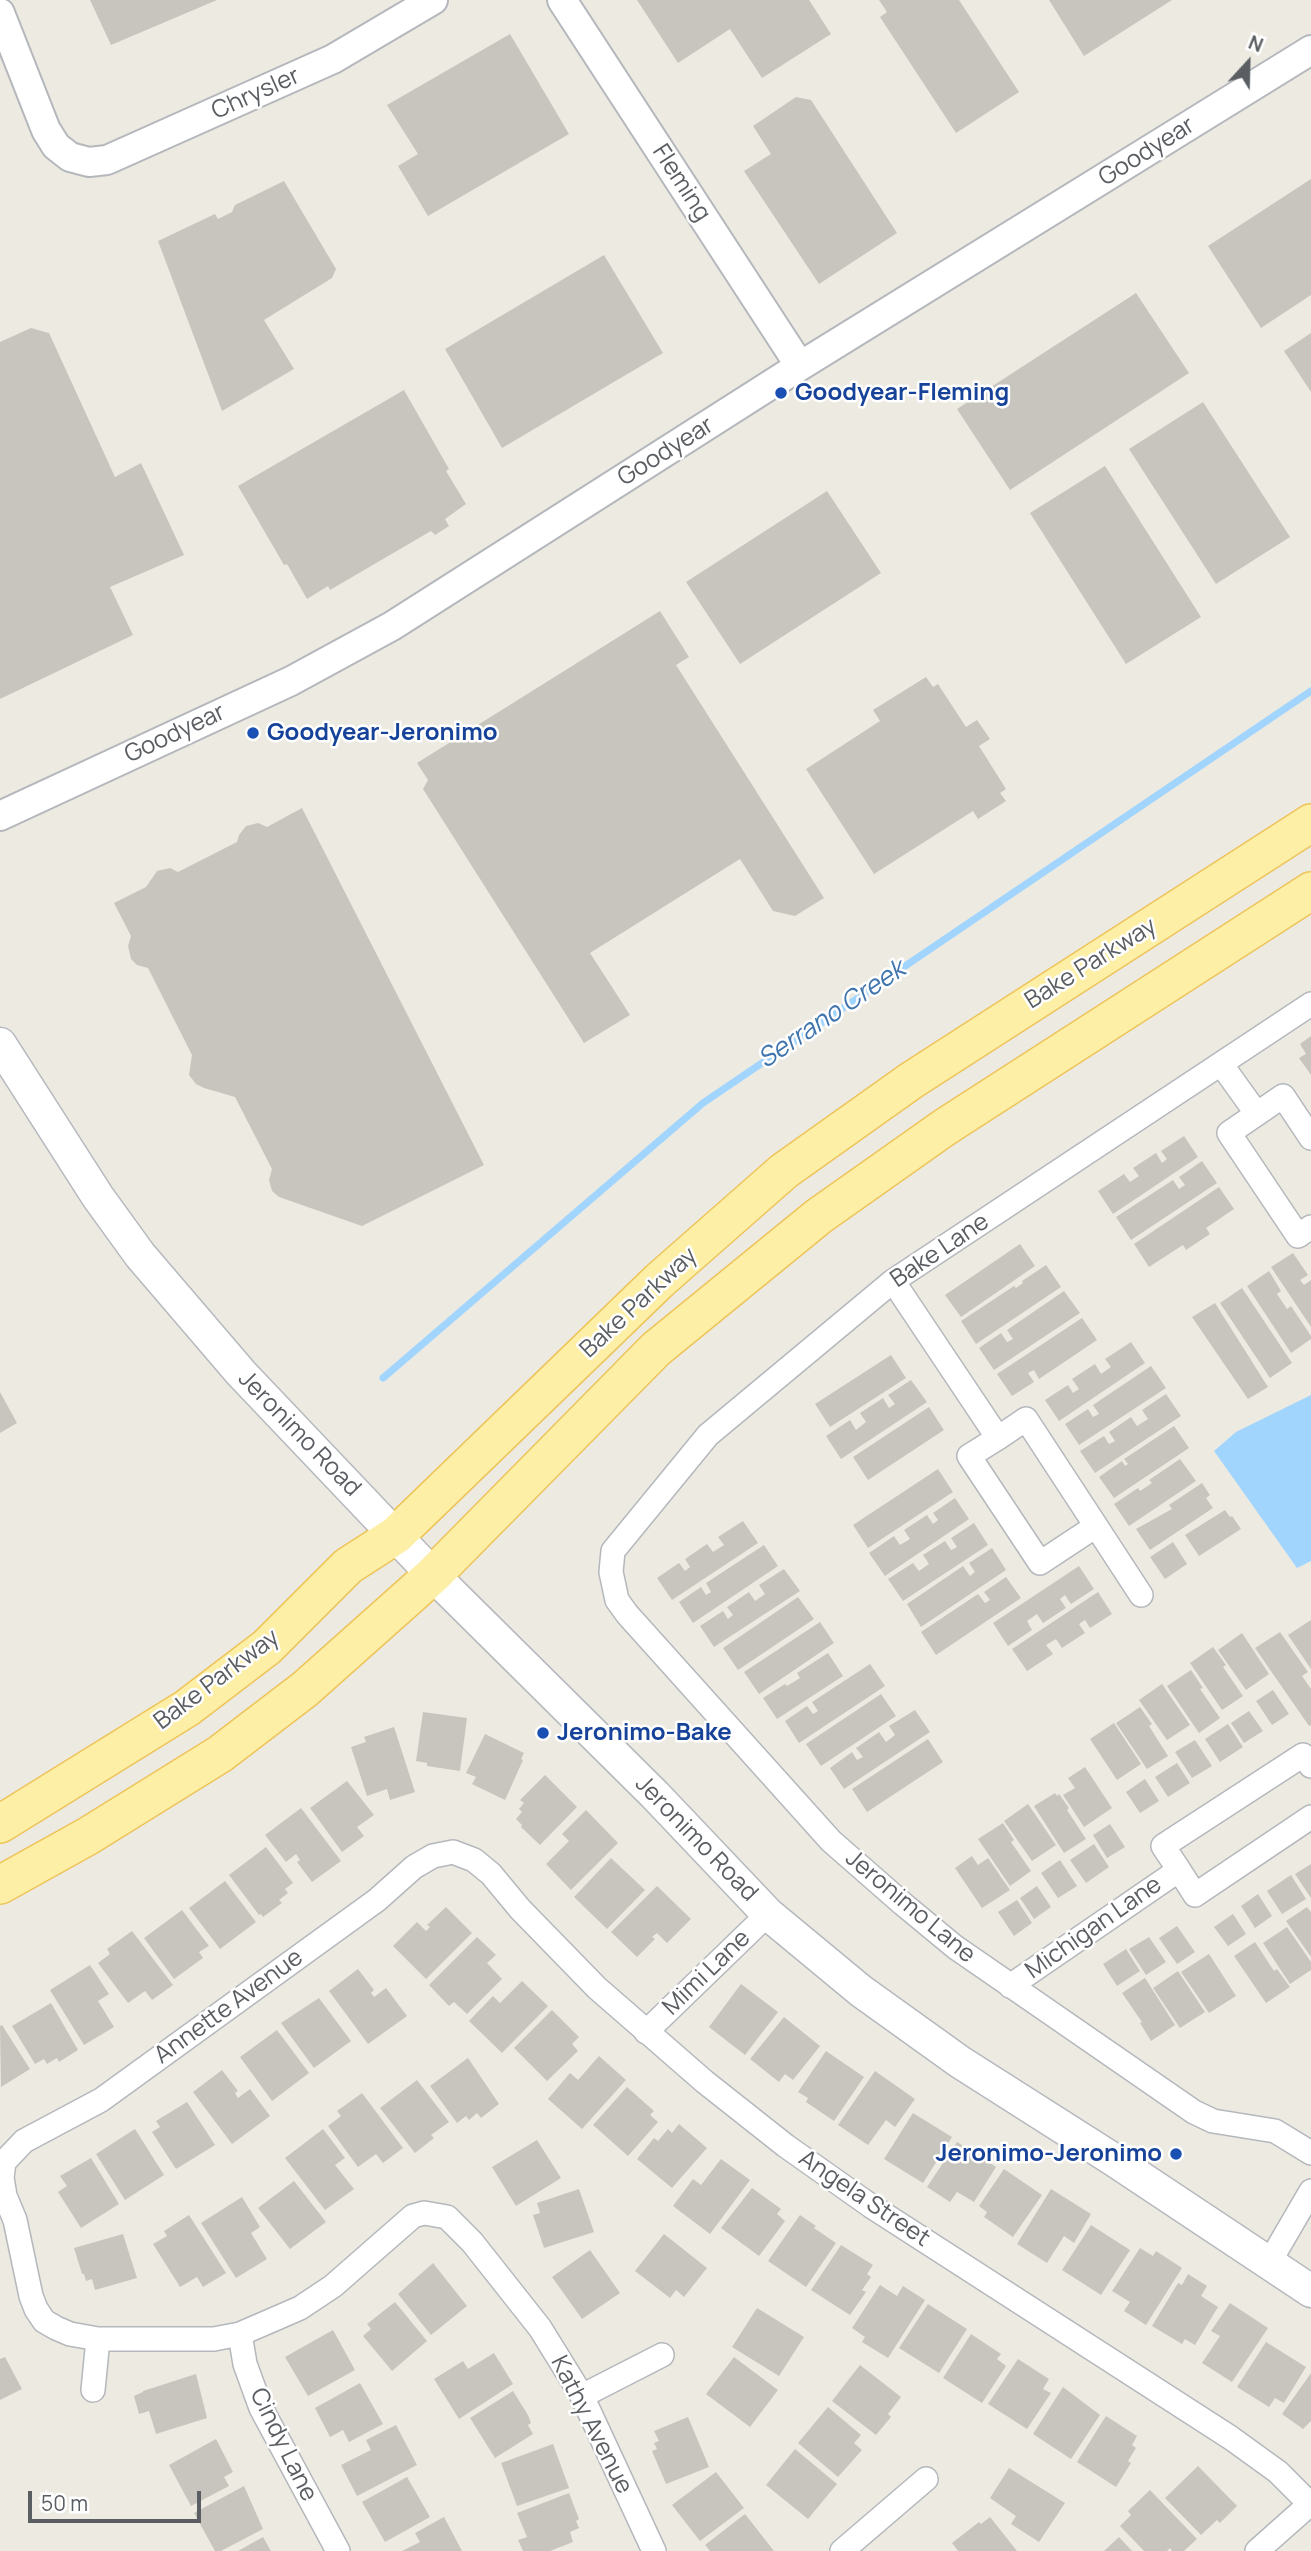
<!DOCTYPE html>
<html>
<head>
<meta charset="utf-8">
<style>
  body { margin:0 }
  #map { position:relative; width:1311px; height:2551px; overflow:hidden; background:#edeae2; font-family:Manrope,sans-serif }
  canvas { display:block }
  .north { position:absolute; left:1213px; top:28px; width:70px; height:70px; -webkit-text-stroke:5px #fff; paint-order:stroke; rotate:22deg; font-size:19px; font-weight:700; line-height:28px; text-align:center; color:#5a5e62 }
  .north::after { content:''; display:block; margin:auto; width:24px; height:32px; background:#5a5e62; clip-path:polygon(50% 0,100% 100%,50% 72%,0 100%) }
  .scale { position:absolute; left:28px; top:2491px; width:173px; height:32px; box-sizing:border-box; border:4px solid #5a5e62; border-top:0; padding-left:9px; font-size:21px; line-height:24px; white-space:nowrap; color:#5a5e62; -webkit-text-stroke:5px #fff; paint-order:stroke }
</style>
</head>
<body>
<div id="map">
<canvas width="1311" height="2551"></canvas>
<div class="north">N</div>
<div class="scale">50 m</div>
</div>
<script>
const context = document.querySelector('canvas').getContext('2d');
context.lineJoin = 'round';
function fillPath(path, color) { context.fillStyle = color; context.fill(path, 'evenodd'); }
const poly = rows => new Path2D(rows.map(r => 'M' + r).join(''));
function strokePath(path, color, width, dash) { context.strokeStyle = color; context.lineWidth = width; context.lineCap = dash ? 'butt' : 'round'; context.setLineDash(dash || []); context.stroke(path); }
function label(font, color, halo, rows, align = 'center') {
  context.font = font + ' Manrope,sans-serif'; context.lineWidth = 5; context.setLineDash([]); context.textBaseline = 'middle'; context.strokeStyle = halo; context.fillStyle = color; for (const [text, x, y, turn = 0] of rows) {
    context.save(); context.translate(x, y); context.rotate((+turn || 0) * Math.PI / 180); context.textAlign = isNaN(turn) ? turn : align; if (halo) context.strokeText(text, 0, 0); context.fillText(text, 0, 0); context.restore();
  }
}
fillPath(poly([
  [1311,1395,1311,1561,1297,1568,1214,1451,1236,1432]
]), '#a1d5fd');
strokePath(poly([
  [383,1378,703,1103,1311,691]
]), '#a1d5fd', 7);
fillPath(poly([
  [90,0,217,0,111,45],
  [637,0,809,0,831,34,762,78,730,29,678,63],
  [879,0,959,0,1019,92,956,133,880,17,887,12],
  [1049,0,1172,0,1084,56],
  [510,34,569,134,428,216,398,166,418,154,387,105],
  [796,97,811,100,897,233,819,284,744,171,771,154,753,126],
  [1311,179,1311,295,1261,328,1208,246],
  [284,181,336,269,332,278,264,320,294,369,222,411,158,241,215,214,218,219,232,212,235,205],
  [604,255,663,353,502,448,445,349],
  [1136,293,1189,373,1010,490,957,409],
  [31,328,49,333,115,477,141,463,184,555,110,587,133,635,0,699,0,342],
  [1311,333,1311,392,1284,351],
  [404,390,449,469,446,471,466,504,445,519,449,526,435,535,431,531,330,590,328,586,307,599,287,564,284,565,238,486],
  [1203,402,1290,537,1216,584,1129,449],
  [1105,466,1201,617,1126,664,1030,513],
  [827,491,881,573,740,664,686,582],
  [660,611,689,657,676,665,824,898,795,916,773,911,740,859,590,953,630,1015,584,1043,423,789,428,780,417,763],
  [926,677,933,687,938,684,966,727,977,720,990,739,979,746,1006,789,1000,793,1006,801,978,819,973,811,874,874,806,769,880,721,873,710],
  [302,808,484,1165,362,1226,279,1197,272,1191,269,1180,272,1169,235,1097,204,1088,196,1084,189,1075,192,1055,148,968,137,965,131,959,128,946,131,936,114,903,146,887,157,871,170,868,178,872,237,842,239,835,246,826,258,823,267,827],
  [1311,1036,1311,1075,1299,1058,1306,1054,1300,1044],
  [1184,1136,1198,1157,1113,1214,1098,1191,1124,1174,1130,1182,1139,1176,1133,1168,1156,1153,1162,1163,1167,1159,1161,1151],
  [1202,1161,1217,1183,1131,1240,1116,1217,1173,1180,1179,1189,1185,1185,1179,1177],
  [1219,1187,1234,1209,1206,1228,1210,1234,1186,1250,1183,1245,1149,1267,1134,1244],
  [1020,1244,1035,1266,961,1317,945,1295],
  [1293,1253,1308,1275,1300,1280,1304,1285,1311,1280,1311,1327,1271,1267],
  [1046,1265,1061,1287,976,1344,961,1321,1014,1286,1016,1288,1023,1283,1022,1281],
  [1269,1271,1281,1291,1277,1294,1287,1309,1291,1306,1311,1336,1311,1339,1291,1353,1247,1286],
  [1242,1288,1292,1363,1270,1378,1220,1303],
  [1064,1291,1080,1313,994,1370,979,1348,1001,1333,1007,1342,1013,1339,1007,1330],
  [1215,1303,1268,1387,1248,1399,1192,1317],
  [1082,1318,1097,1340,1039,1379,1034,1370,1028,1373,1034,1382,1012,1396,997,1374],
  [1131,1342,1145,1363,1059,1421,1045,1400,1068,1385,1073,1393,1079,1389,1072,1379,1095,1364,1101,1374,1111,1367,1105,1359],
  [891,1355,906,1378,830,1427,815,1404],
  [1151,1366,1166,1388,1079,1445,1065,1424,1088,1409,1093,1417,1099,1414,1093,1405],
  [911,1380,927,1402,841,1459,826,1436,850,1420,856,1430,866,1422,860,1413,883,1398,889,1408,895,1404,888,1395],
  [0,1392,17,1423,0,1433],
  [1166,1394,1181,1416,1095,1473,1080,1451,1104,1436,1109,1444,1115,1441,1109,1432,1131,1417,1137,1426,1148,1419,1142,1410],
  [929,1407,944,1430,868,1480,853,1457],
  [1174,1426,1189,1448,1114,1498,1099,1477,1122,1461,1125,1466,1128,1464,1124,1459],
  [1180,1459,1196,1481,1129,1526,1114,1504,1138,1488,1140,1491,1152,1483,1149,1480],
  [938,1469,953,1492,868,1548,853,1525],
  [1202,1483,1210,1495,1206,1498,1213,1508,1150,1550,1136,1529,1172,1509,1169,1505],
  [955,1498,969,1519,885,1576,869,1553,894,1536,900,1545,910,1539,904,1530,927,1515,933,1524,938,1520,933,1513],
  [1225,1510,1230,1517,1232,1516,1241,1529,1199,1556,1185,1535],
  [743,1521,758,1543,672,1600,657,1578,679,1563,685,1571,690,1567,685,1559,707,1544,713,1552,724,1545,718,1537],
  [974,1523,988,1545,903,1601,888,1579,913,1563,919,1571,929,1564,923,1555,945,1541,951,1550,957,1547,951,1538],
  [1173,1542,1187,1564,1165,1579,1150,1557],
  [764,1545,778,1566,693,1623,679,1602,701,1587,706,1595,711,1592,706,1583],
  [992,1548,1006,1570,921,1627,907,1604,963,1566,970,1576,975,1572,969,1563],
  [1079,1566,1094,1589,1071,1604,1065,1595,1060,1599,1066,1608,1043,1623,1037,1614,1027,1621,1032,1630,1008,1646,993,1623],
  [784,1569,800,1591,714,1647,700,1626,723,1611,728,1619,733,1615,727,1607,749,1592,755,1601,765,1594,759,1585],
  [1006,1577,1021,1598,936,1655,921,1632,978,1594,985,1603,990,1600,984,1592],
  [1098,1592,1112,1614,1090,1628,1085,1620,1079,1624,1085,1633,1062,1648,1056,1639,1046,1645,1053,1654,1027,1671,1012,1649],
  [798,1597,814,1619,738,1670,723,1648],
  [1311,1620,1311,1669,1288,1635],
  [820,1622,834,1643,759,1694,744,1672],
  [1280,1632,1308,1672,1302,1676,1311,1689,1311,1725,1309,1726,1255,1648],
  [1242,1633,1269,1674,1246,1690,1218,1650],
  [1213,1647,1226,1665,1223,1667,1243,1696,1222,1710,1190,1663],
  [828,1653,843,1676,777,1719,763,1698,785,1684,787,1686,800,1678,797,1673],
  [870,1664,885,1686,799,1743,785,1721,807,1706,813,1714,818,1711,812,1702],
  [1191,1670,1203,1688,1200,1689,1220,1718,1199,1733,1167,1686],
  [1162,1684,1190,1725,1167,1740,1139,1700],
  [1273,1690,1289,1714,1272,1725,1256,1701],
  [881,1694,896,1716,821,1766,806,1744],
  [1140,1707,1152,1724,1149,1726,1168,1756,1147,1769,1116,1723],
  [915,1710,930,1732,844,1789,830,1768,852,1752,857,1760,863,1757,856,1748,879,1732,886,1742,895,1735,889,1726],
  [1249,1711,1263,1731,1244,1743,1231,1723],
  [423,1712,467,1718,460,1771,427,1766,427,1763,416,1761],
  [1114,1723,1141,1764,1117,1780,1090,1739],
  [1228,1724,1243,1747,1220,1762,1205,1739],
  [394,1727,415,1792,390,1800,387,1789,367,1796,351,1747,366,1742,364,1737],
  [485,1734,524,1753,521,1759,523,1760,505,1800,472,1784,476,1777,466,1773],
  [928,1739,943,1762,867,1812,852,1789],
  [1195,1740,1212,1766,1192,1778,1175,1752],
  [1177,1763,1190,1783,1168,1797,1155,1777],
  [1085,1767,1112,1808,1084,1827,1063,1795,1075,1788,1068,1778],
  [545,1775,577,1807,540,1845,521,1827,522,1825,516,1819,522,1812,519,1809,524,1803,520,1800],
  [1145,1779,1159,1801,1140,1813,1126,1792],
  [347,1781,374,1815,357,1827,364,1836,342,1852,310,1808],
  [1055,1793,1057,1796,1059,1794,1069,1808,1067,1810,1086,1839,1064,1853,1034,1806],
  [1028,1804,1056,1845,1032,1861,1004,1821],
  [301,1808,341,1861,312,1882,297,1862,300,1860,296,1854,286,1862,265,1835],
  [586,1810,618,1843,571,1890,546,1864,569,1841,562,1834],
  [1003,1823,1014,1840,1011,1842,1031,1871,1010,1886,978,1839],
  [1110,1824,1125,1847,1107,1858,1093,1835],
  [1094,1844,1109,1867,1086,1883,1070,1860],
  [266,1847,293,1883,285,1889,288,1893,279,1900,282,1903,263,1917,261,1914,259,1915,229,1875],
  [972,1856,978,1865,988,1858,1010,1890,982,1908,955,1868],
  [611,1858,645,1890,607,1929,574,1897],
  [1060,1860,1077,1886,1058,1898,1041,1873],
  [1311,1864,1311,1898,1295,1874],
  [1291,1875,1306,1899,1282,1914,1267,1891],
  [225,1881,256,1922,220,1949,189,1908],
  [657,1886,691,1919,667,1943,657,1933,652,1937,655,1939,637,1957,611,1932],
  [1037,1886,1051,1907,1034,1919,1020,1898],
  [1258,1894,1272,1916,1255,1928,1241,1906],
  [1017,1900,1032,1923,1014,1936,998,1912],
  [446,1907,472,1933,426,1979,393,1946,417,1922,426,1931,430,1927,427,1925],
  [1307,1907,1311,1912,1311,1957,1286,1921],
  [182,1910,209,1946,199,1952,203,1958,174,1979,144,1938],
  [1233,1914,1246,1934,1228,1946,1214,1927],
  [1177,1926,1195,1952,1177,1964,1159,1938],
  [1287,1927,1311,1962,1311,1970,1290,1984,1263,1943],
  [132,1931,173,1985,152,2000,145,1991,128,2003,98,1963,110,1954,107,1949],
  [477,1937,496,1955,487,1963,502,1979,467,2014,454,2002,449,2006,429,1985],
  [1149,1937,1166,1962,1146,1975,1129,1949],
  [1255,1942,1274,1971,1277,1969,1290,1987,1266,2003,1234,1956],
  [1126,1949,1140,1971,1117,1986,1103,1964],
  [1209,1954,1236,1996,1209,2013,1181,1972],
  [90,1965,109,1994,98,2001,114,2027,84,2045,50,1990],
  [358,1969,374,1990,371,1993,374,1997,386,1988,407,2016,368,2044,329,1991],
  [1178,1971,1205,2012,1180,2028,1153,1988],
  [1145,1978,1175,2025,1151,2041,1140,2023,1142,2022,1122,1993],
  [522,1981,548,2006,502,2053,469,2021,493,1996,500,2003],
  [741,1984,778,2012,745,2055,709,2027],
  [319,1998,351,2041,314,2068,281,2023],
  [51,2003,78,2050,59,2062,57,2058,47,2064,44,2059,35,2064,12,2026],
  [552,2010,579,2037,572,2044,578,2051,547,2081,514,2048],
  [784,2017,820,2046,793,2080,785,2074,779,2082,750,2059],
  [2,2025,30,2069,1,2087,0,2026],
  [277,2030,309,2073,272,2101,240,2057],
  [826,2051,864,2077,834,2121,806,2102,808,2098,798,2092],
  [599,2056,626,2080,582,2129,548,2099,570,2073,578,2080],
  [468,2058,499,2104,481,2118,477,2113,469,2120,466,2116,457,2123,430,2086],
  [222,2070,238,2091,235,2093,238,2098,250,2089,270,2116,232,2144,193,2092],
  [875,2071,915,2099,895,2127,886,2120,868,2145,838,2125],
  [417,2080,449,2122,431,2135,434,2138,415,2153,380,2108],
  [627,2087,654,2111,650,2115,658,2122,628,2156,593,2125],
  [362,2093,403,2148,383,2163,376,2154,358,2167,328,2126,341,2116,337,2111],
  [187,2102,215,2145,176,2169,152,2132,160,2127,156,2121],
  [913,2113,952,2137,923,2183,884,2159],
  [679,2124,707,2148,672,2188,637,2159,654,2138,658,2141,668,2129,672,2133],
  [135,2129,164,2175,125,2200,96,2154],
  [323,2129,345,2158,335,2165,354,2189,325,2210,285,2158],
  [537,2140,561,2178,516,2206,492,2167],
  [957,2142,996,2167,974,2202,957,2192,950,2202,927,2187],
  [91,2158,119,2204,81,2228,58,2192,67,2186,60,2176],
  [721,2159,750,2180,710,2234,673,2206,693,2179,701,2185],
  [1004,2169,1042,2195,1013,2237,984,2217,987,2212,979,2206],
  [294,2181,326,2222,290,2249,258,2208],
  [752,2188,781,2209,777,2214,785,2221,759,2256,721,2228],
  [579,2189,594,2232,544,2248,533,2215,540,2213,537,2203],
  [1051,2189,1091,2214,1074,2243,1064,2236,1047,2263,1017,2244],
  [242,2197,260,2227,251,2233,267,2259,236,2278,201,2223],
  [189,2215,226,2273,203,2287,197,2277,180,2287,153,2244,167,2236,164,2231],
  [800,2215,816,2226,814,2228,836,2243,806,2287,768,2261],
  [1091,2225,1130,2250,1101,2295,1062,2270],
  [123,2234,137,2278,95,2290,92,2279,86,2281,84,2274,82,2274,74,2248],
  [664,2234,707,2268,684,2297,676,2290,670,2298,635,2271],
  [841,2245,873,2265,867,2274,871,2277,862,2290,866,2292,850,2315,811,2290],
  [1140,2248,1153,2256,1156,2251,1182,2268,1146,2325,1124,2311,1130,2302,1112,2291],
  [590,2250,620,2293,582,2319,552,2277],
  [433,2263,467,2306,431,2335,398,2294],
  [1188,2274,1207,2286,1201,2296,1218,2307,1195,2345,1185,2339,1182,2344,1152,2326,1178,2283,1182,2285],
  [880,2285,897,2296,903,2286,925,2300,888,2358,862,2342,865,2337,852,2328],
  [395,2302,427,2341,392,2371,363,2336,371,2329,367,2324],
  [1230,2303,1268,2328,1232,2382,1202,2363,1220,2336,1211,2331],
  [928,2304,967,2329,939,2373,899,2348],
  [757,2308,804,2337,779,2376,732,2347],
  [333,2330,355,2370,308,2396,285,2357],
  [971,2334,1001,2354,997,2359,1006,2366,982,2403,943,2378],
  [1266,2342,1306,2367,1284,2403,1275,2398,1269,2407,1237,2387],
  [494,2353,513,2384,459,2419,434,2379,463,2361,468,2369],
  [5,2357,22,2389,0,2400,0,2359],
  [734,2357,778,2390,750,2427,706,2394],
  [1018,2359,1049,2379,1043,2389,1051,2393,1027,2429,988,2404],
  [860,2365,901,2397,888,2414,891,2417,876,2435,832,2401],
  [1311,2373,1311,2421,1303,2429,1282,2414],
  [196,2374,207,2418,156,2434,149,2411,139,2414,134,2396,143,2392,143,2391],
  [360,2383,383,2424,349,2442,343,2430,330,2437,315,2408],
  [1063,2387,1100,2415,1071,2459,1033,2434],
  [513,2391,528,2415,531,2423,528,2425,533,2434,495,2458,470,2418],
  [828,2407,861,2435,854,2443,862,2450,838,2477,798,2443],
  [1106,2416,1137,2436,1132,2445,1136,2448,1128,2461,1131,2463,1116,2487,1077,2462],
  [688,2417,709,2467,666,2484,652,2451,657,2449,654,2443,659,2441,654,2431],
  [396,2425,417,2465,357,2496,341,2465,371,2450,366,2440],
  [216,2439,233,2472,224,2477,229,2486,191,2506,169,2465],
  [553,2444,569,2488,517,2506,501,2463],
  [795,2449,837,2484,808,2519,766,2485],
  [1198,2466,1237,2506,1220,2523,1217,2520,1201,2535,1165,2498],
  [1009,2468,1065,2503,1039,2542,1011,2524,1016,2516,990,2498],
  [716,2472,744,2508,700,2541,672,2505],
  [407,2477,430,2517,385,2542,362,2502],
  [244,2486,263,2529,221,2551,215,2551,194,2513],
  [1150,2490,1197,2539,1184,2551,1172,2551,1170,2548,1167,2551,1144,2551,1120,2526,1131,2515,1128,2511],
  [569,2493,579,2519,576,2521,579,2528,570,2532,573,2542,550,2551,523,2551,518,2540,527,2537,517,2513],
  [745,2514,774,2551,710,2551,705,2545],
  [444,2517,462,2551,402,2551,420,2542,415,2533],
  [990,2517,1017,2551,958,2551,952,2543,979,2522,981,2524],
  [263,2537,271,2551,238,2551],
  [1119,2537,1132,2551,1104,2551]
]), '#c8c5bf');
const minor = poly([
  [1311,1004,893,1281,708,1435,613,1551,611,1572,617,1600,627,1614,831,1841,903,1904,955,1947,1194,2112,1213,2121,1275,2131,1311,2153],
  [1221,1064,1257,1114],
  [1311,1138,1283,1096,1229,1133,1298,1236,1311,1227],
  [893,1281,998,1438,969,1456,1040,1563,1096,1526,1026,1419,998,1438],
  [1096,1526,1141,1595],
  [1179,1870,1163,1846,1303,1755,1311,1766],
  [1010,1986,1179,1870,1195,1895,1311,1817],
  [646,2032,768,1914],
  [1269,2263,1311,2191],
  [240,2334,245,2364,261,2408,338,2551],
  [93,2390,98,2339],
  [582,2396,662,2355],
  [654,2551,582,2396,540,2328,472,2242,447,2217,424,2213,413,2216,333,2286,300,2308,240,2334,214,2339,98,2339,70,2334,56,2328,44,2321,36,2309,31,2296,15,2220,5,2196,2,2178,4,2162,24,2141,101,2100,377,1900,414,1867,433,1856,453,1852,474,1860,491,1874,520,1909,597,1988,705,2082,786,2146,871,2206,1231,2438,1278,2472,1310,2504],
  [842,2551,926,2479],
  [1257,2551,1311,2503]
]);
const tertiary = poly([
  [562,0,800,366],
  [0,13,46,130,56,146,70,157,89,162,107,160,333,59,433,0],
  [0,816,291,681,392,626,800,366,1311,50]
]);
const secondary = poly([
  [0,1044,98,1197,140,1255,241,1373,433,1575,655,1795,768,1914,861,1991,960,2062,1114,2160,1311,2291]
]);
const primary = poly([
  [0,1824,187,1708,267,1647,348,1566,396,1535,660,1280,784,1171,912,1080,1311,823],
  [0,1885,88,1836,220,1754,305,1689,433,1575,656,1349,819,1216,945,1127,1311,891]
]);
strokePath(minor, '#b4b8bc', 26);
strokePath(tertiary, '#b4b8bc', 32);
strokePath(secondary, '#b5b9be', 35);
strokePath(primary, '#eec45a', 40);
strokePath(minor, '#fff', 23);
strokePath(tertiary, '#fff', 28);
strokePath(secondary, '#fff', 32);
strokePath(primary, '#fdefa6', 37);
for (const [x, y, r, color] of [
  [781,393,7,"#1a4fb4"],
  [253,733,7,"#1a4fb4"],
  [543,1733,7,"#1a4fb4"],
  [1176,2154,7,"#1a4fb4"]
]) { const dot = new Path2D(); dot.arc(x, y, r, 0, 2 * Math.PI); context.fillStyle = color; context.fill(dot); strokePath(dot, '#fff', 2.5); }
label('24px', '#5a5e62', '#fff', [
  ["Chrysler",256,94,-24],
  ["Goodyear",1147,152,-32],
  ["Fleming",681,183,57],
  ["Goodyear",666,452,-32],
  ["Goodyear",175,734,-25],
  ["Bake Parkway",1091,964,-32],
  ["Bake Lane",940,1251,-34],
  ["Bake Parkway",639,1303,-43],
  ["Jeronimo Road",299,1434,46],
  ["Bake Parkway",217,1680,-37],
  ["Jeronimo Road",696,1839,46],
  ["Jeronimo Lane",910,1907,40],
  ["Michigan Lane",1094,1928,-35],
  ["Mimi Lane",707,1973,-44],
  ["Annette Avenue",229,2007,-36],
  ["Angela Street",864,2199,34],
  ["Kathy Avenue",591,2425,63],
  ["Cindy Lane",283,2445,64]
]);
label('bold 24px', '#164399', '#fff', [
  ["Goodyear-Fleming",795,393],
  ["Goodyear-Jeronimo",267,733],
  ["Jeronimo-Bake",557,1733],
  ["Jeronimo-Jeronimo",1162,2154,"right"]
], 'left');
label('italic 26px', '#4075ae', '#fff', [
  ["Serrano Creek",832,1015,-34]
]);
</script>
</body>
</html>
